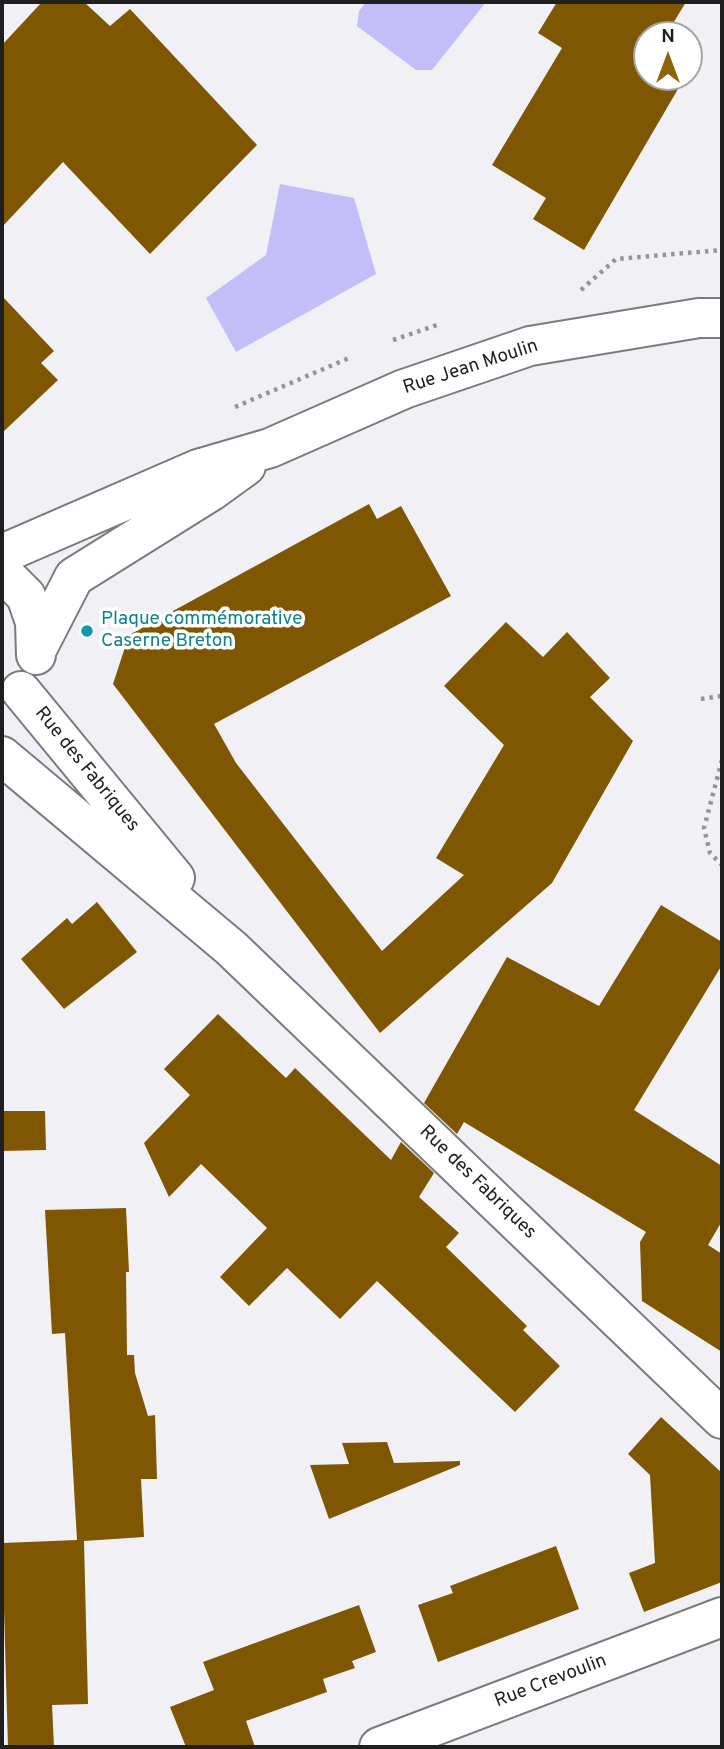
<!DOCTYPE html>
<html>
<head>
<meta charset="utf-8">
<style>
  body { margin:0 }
  #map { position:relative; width:724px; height:1749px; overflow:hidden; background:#f1f0f5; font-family:Overpass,sans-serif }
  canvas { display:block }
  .frame { position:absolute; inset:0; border:4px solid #1f1f20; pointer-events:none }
  .north { position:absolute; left:633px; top:21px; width:70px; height:70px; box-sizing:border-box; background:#fff; border:2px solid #a5a5a6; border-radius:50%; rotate:0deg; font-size:19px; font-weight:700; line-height:28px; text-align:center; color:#1f1f20 }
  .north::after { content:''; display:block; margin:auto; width:24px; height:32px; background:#8c6405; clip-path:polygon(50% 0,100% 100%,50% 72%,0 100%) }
</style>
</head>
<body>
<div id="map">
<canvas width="724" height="1749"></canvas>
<div class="frame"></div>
<div class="north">N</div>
</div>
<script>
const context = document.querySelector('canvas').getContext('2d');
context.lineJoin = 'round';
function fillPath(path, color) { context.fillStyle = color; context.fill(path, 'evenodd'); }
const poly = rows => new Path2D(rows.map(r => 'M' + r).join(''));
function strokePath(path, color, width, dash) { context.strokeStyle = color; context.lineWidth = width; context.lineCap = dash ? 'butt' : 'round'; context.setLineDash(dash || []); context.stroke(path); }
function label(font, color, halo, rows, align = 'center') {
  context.font = font + ' Overpass,sans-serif'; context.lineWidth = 7; context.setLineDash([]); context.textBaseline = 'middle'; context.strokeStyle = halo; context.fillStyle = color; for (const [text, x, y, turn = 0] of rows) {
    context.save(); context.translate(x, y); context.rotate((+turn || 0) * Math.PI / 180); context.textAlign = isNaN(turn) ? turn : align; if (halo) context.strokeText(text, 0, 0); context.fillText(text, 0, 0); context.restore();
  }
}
fillPath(poly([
  [366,2,486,2,432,70,416,70,357,26,359,11],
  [280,184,354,198,376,274,236,352,206,298,266,255]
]), '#c3bef7');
fillPath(poly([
  [42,2,84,2,110,26,130,9,257,145,150,254,63,162,2,227,2,45],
  [557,2,686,2,666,35,647,35,647,77,685,77,584,250,533,219,546,198,492,165,562,48,538,33],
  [2,296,54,351,41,363,58,380,2,433],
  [369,504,377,519,401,506,451,596,214,724,236,763,382,951,464,875,436,858,504,745,444,686,506,622,543,657,567,632,610,678,590,697,633,741,552,883,380,1033,113,684,129,635],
  [97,902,137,952,64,1009,21,959,67,918,72,924],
  [661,905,722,942,722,965,634,1110,722,1166,722,1221,708,1245,722,1254,722,1352,642,1301,640,1242,646,1232,464,1122,457,1134,424,1103,507,957,599,1006],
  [218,1014,286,1078,295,1068,391,1160,401,1142,434,1173,419,1197,459,1233,446,1247,527,1326,523,1330,560,1366,515,1412,377,1281,340,1319,287,1268,249,1306,220,1277,267,1228,201,1164,169,1197,144,1143,190,1095,164,1069],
  [2,1111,45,1111,46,1150,2,1151],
  [126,1208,129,1272,126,1272,127,1355,134,1355,135,1373,148,1416,155,1415,157,1479,141,1479,144,1537,84,1541,88,1704,52,1705,54,1747,8,1747,2,1543,77,1540,65,1333,52,1334,45,1210],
  [661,1417,722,1473,722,1582,644,1612,629,1573,655,1563,650,1475,628,1454],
  [387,1442,394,1463,460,1461,460,1465,329,1519,310,1465,349,1464,342,1443],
  [556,1546,579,1609,438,1662,418,1605,453,1593,450,1586],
  [359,1605,376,1652,352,1661,355,1668,323,1679,327,1692,246,1721,255,1747,186,1747,170,1707,214,1690,203,1662]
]), '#7f5703');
const street = poly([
  [2,554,198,469,270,448,404,389,530,346,699,318,722,318],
  [2,572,26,596,35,622,36,655],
  [37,649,74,577,210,492,246,466],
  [21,691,175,878],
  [2,756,231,948,722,1419],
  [379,1747,722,1617]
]);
strokePath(street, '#7b7b7f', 42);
strokePath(poly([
  [581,290,616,259,722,250],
  [393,340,437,325],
  [235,407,349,358],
  [701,699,722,696],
  [722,760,704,828,710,853,722,865]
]), '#959598', 4.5, [3.5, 5]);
strokePath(street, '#fff', 38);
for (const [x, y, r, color] of [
  [87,631,7,"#0f9aa8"]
]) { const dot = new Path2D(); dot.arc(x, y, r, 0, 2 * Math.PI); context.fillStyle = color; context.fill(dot); strokePath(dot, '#fff', 2.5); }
label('19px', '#1f1f20', '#fff', [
  ["Rue Jean Moulin",471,368,-18],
  ["Rue des Fabriques",86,770,51],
  ["Rue des Fabriques",477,1183,44],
  ["Rue Crevoulin",551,1682,-21]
]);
label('19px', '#0d838f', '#fff', [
  ["Plaque commémorative",101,620],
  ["Caserne Breton",101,642]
], 'left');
</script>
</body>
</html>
